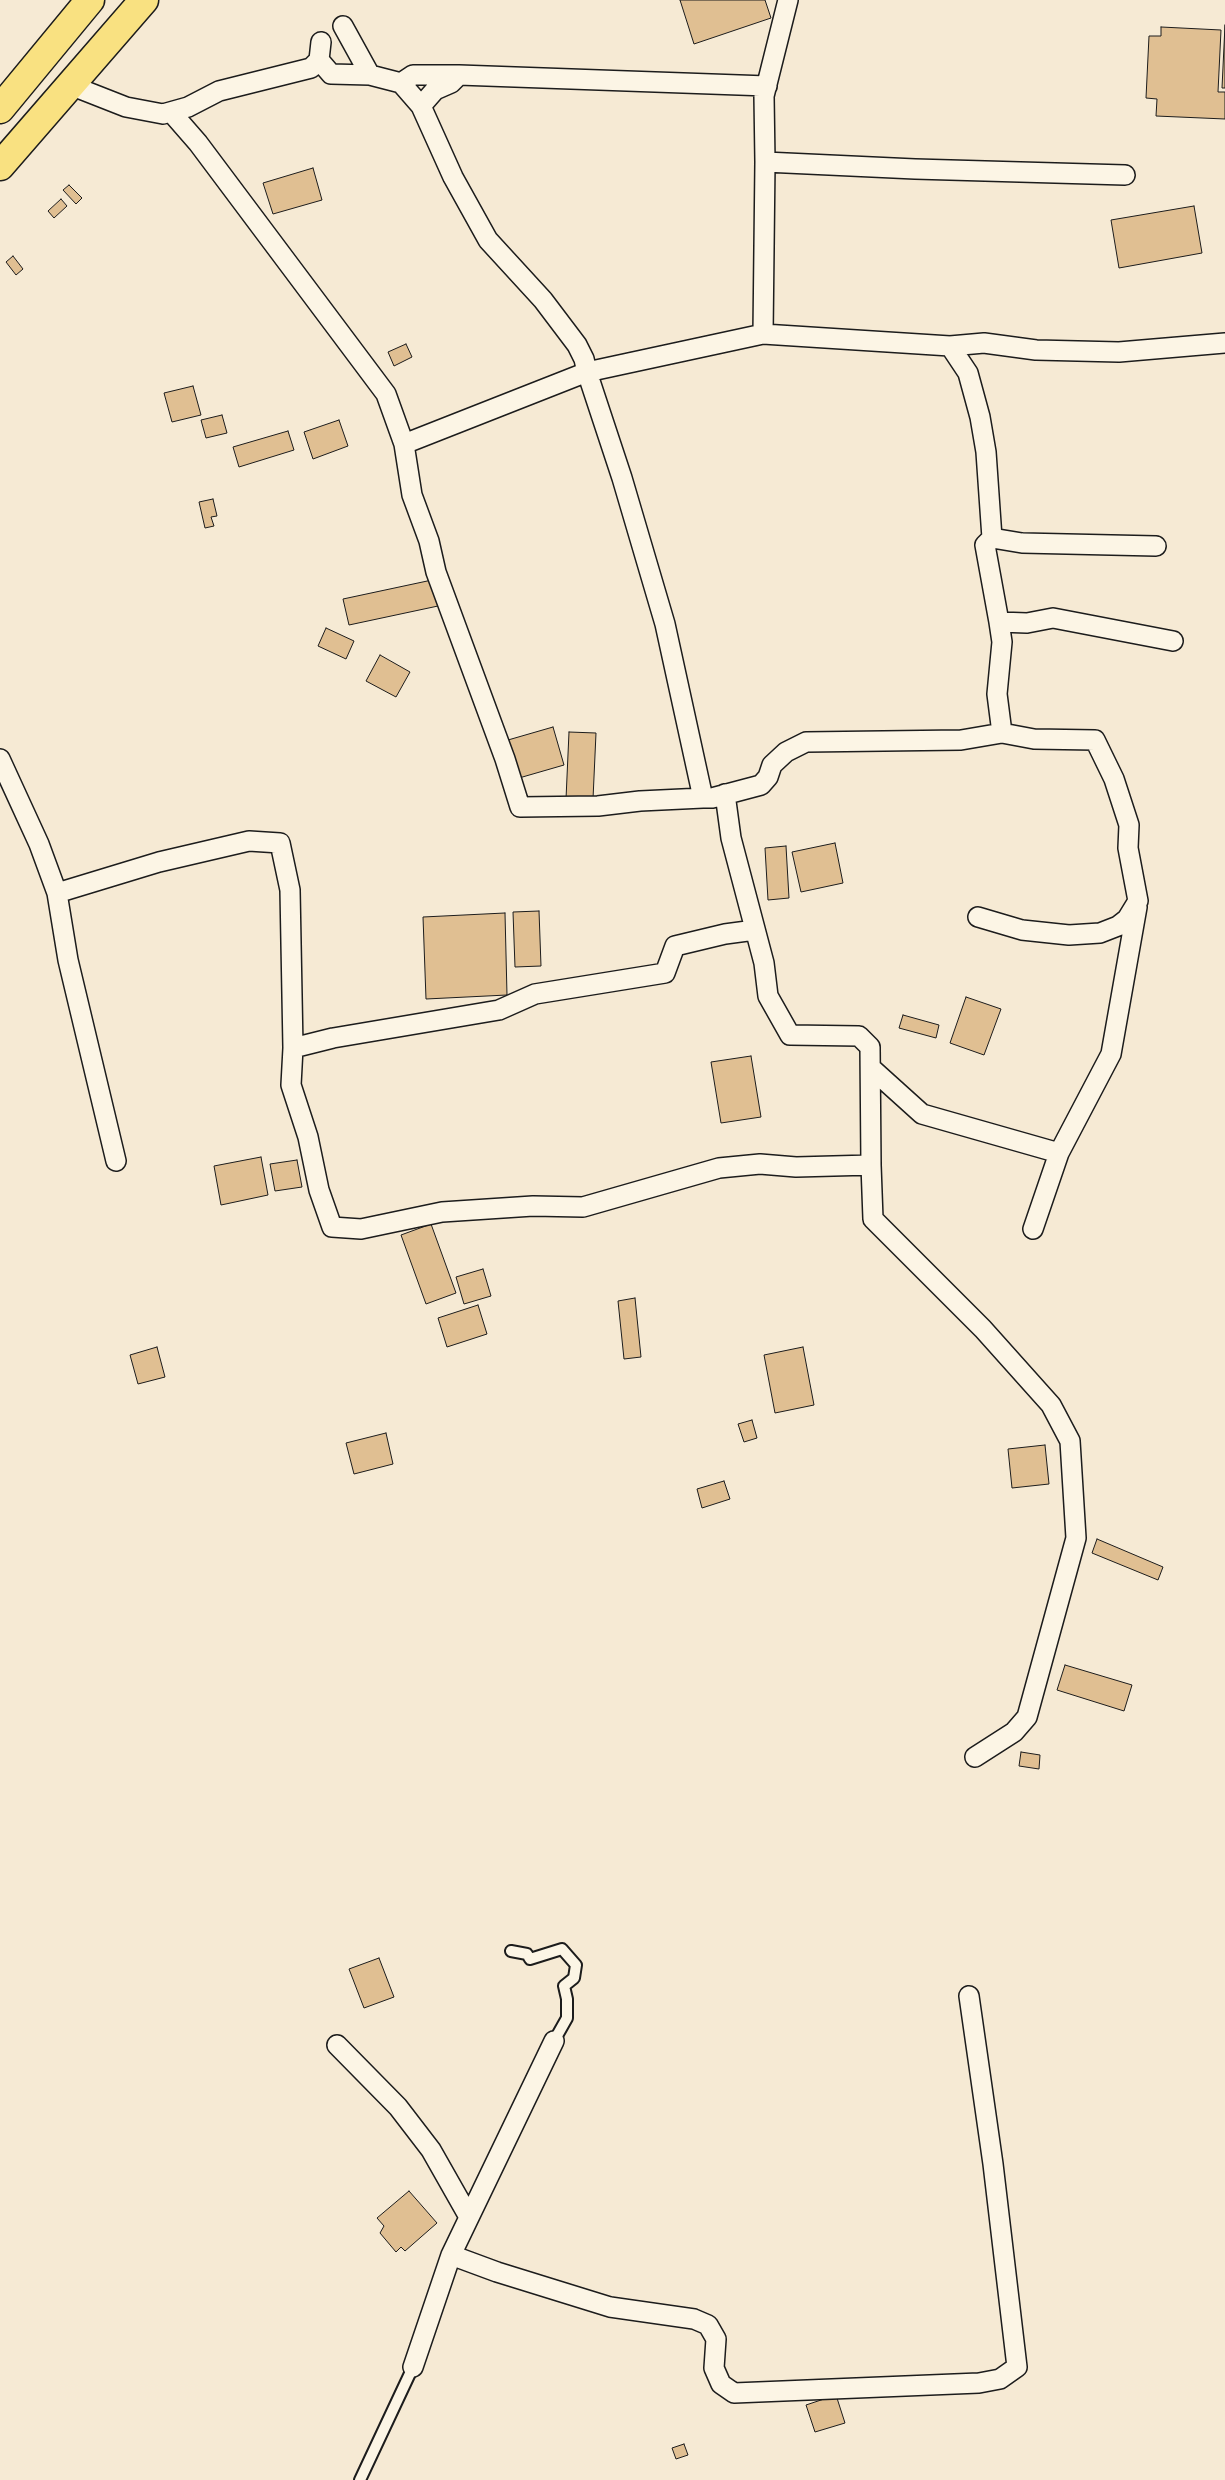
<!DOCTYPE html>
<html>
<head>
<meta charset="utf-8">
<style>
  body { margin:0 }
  canvas { display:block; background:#f6ead4 }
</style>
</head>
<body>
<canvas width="1225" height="2480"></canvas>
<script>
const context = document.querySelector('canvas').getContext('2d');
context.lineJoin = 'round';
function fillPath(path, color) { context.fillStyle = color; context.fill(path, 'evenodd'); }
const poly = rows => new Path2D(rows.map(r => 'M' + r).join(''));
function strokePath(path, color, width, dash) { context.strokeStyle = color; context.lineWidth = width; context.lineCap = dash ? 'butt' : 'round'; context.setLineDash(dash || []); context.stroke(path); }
const building = poly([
  [680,0,765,0,771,18,694,44,680,0],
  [1225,25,1225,88,1222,88,1225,25],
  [1161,27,1221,30,1218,92,1225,92,1225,119,1156,116,1157,99,1146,98,1149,36,1161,36,1161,27],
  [313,168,322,200,273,214,263,183,313,168],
  [69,185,82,198,76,204,63,190,69,185],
  [61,199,67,206,54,218,48,211,61,199],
  [1194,206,1202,253,1119,268,1111,220,1194,206],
  [13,256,23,269,16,275,6,262,13,256],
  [406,344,412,357,394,366,388,352,406,344],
  [193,386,201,415,172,422,164,393,193,386],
  [222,415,227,433,206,438,201,420,222,415],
  [339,420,348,446,313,459,304,432,339,420],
  [288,431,294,450,239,467,233,447,288,431],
  [213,499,217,516,211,517,214,526,205,528,199,502,213,499],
  [432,580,438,606,349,625,343,599,432,580],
  [326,628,354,641,346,659,318,646,326,628],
  [380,655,410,672,396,697,366,681,380,655],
  [553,727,564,765,519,778,508,740,553,727],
  [569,732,596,733,593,799,566,799,569,732],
  [835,843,843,883,801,892,792,852,835,843],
  [786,846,789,898,768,900,765,848,786,846],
  [539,911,541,966,515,967,513,912,539,911],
  [505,913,507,995,426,999,423,917,505,913],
  [966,997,1001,1009,984,1055,950,1043,966,997],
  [903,1015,939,1025,936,1038,899,1028,903,1015],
  [751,1056,761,1117,721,1123,711,1062,751,1056],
  [261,1157,268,1195,221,1205,214,1166,261,1157],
  [297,1160,302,1187,275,1191,270,1164,297,1160],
  [431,1224,456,1293,426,1304,401,1235,431,1224],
  [483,1269,491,1296,464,1304,456,1277,483,1269],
  [635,1298,641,1357,624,1359,618,1301,635,1298],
  [478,1305,487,1334,447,1347,438,1318,478,1305],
  [157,1347,165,1377,138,1384,130,1355,157,1347],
  [803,1347,814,1405,775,1413,764,1355,803,1347],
  [752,1420,757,1438,744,1442,738,1424,752,1420],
  [386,1433,393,1464,354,1474,346,1443,386,1433],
  [1045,1445,1049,1484,1012,1488,1008,1449,1045,1445],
  [724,1481,730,1499,702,1508,697,1489,724,1481],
  [1097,1539,1163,1567,1158,1580,1092,1553,1097,1539],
  [1065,1665,1132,1685,1124,1711,1057,1690,1065,1665],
  [1021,1752,1040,1755,1039,1769,1019,1766,1021,1752],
  [379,1958,394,1997,364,2008,349,1969,379,1958],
  [409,2191,437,2223,405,2251,401,2247,396,2252,380,2233,384,2226,377,2218,409,2191],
  [836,2395,845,2423,815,2432,806,2405,836,2395],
  [684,2444,688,2455,676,2459,672,2448,684,2444]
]);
fillPath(building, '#e0bf92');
strokePath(building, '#1c1c1c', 1);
const service = poly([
  [511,1951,527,1954,530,1959,562,1949,576,1965,574,1978,564,1986,567,1999,567,2018,554,2041],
  [360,2480,413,2367]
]);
const minor = poly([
  [788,0,764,96,765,162,915,169,1125,175],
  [343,26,370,75,401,83],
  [321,42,319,60,331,74,370,75],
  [459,75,767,86],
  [70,85,126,107,163,114,188,107,219,91,311,68,319,60],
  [421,106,401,83,413,75,459,75,451,83,435,90,421,106,453,177,488,240,543,300,577,345,584,359,587,372,622,478,665,624,703,798,712,798,761,785,768,777,772,765,786,752,806,742,961,740,1002,733],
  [171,112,198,143,386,394,404,444,412,495,429,541,436,572,505,759,520,807,598,806,640,801,703,798],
  [763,334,765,162],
  [404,444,587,372,763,334,950,346],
  [992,538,985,545,999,622,1027,623,1053,618,1173,641],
  [1156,546,1022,543,992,538,986,452,980,417,968,373,950,346,984,343,1036,350,1119,352,1225,343],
  [0,759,39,844,57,893,159,862,249,841,280,843,290,890,293,1048,291,1085,308,1137,319,1190,332,1227,361,1229,442,1212,533,1206,583,1207,719,1168,760,1164,796,1167,871,1165,870,1047,859,1036,790,1035,768,996,764,963,731,838,725,794],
  [57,893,68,960,116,1161],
  [978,917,1022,930,1069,935,1100,933,1118,926,1127,919,1138,901,1128,848,1129,825,1114,779,1095,740,1034,739,1002,733,997,694,1002,642,999,622],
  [293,1048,333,1038,499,1010,535,994,665,973,675,946,725,934,755,930],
  [871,1068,922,1114,1059,1153],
  [871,1165,873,1219,983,1329,1051,1405,1070,1441,1076,1538,1027,1717,1014,1732,975,1757],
  [1033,1229,1059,1153,1111,1054,1137,907],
  [337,2045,398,2107,431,2150,469,2217],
  [451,2255,497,2272,610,2307,694,2319,708,2325,716,2339,714,2368,721,2384,734,2393,979,2383,1000,2379,1017,2367,993,2164,969,1996],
  [413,2367,451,2255,554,2041]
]);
const primary = poly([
  [0,109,90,0],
  [0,166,144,0]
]);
strokePath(service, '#1c1c1c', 14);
strokePath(minor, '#1c1c1c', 22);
strokePath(primary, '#1c1c1c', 31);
strokePath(service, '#fcf5e5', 10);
strokePath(minor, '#fcf5e5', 19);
strokePath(primary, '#f9e181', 28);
</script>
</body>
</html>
